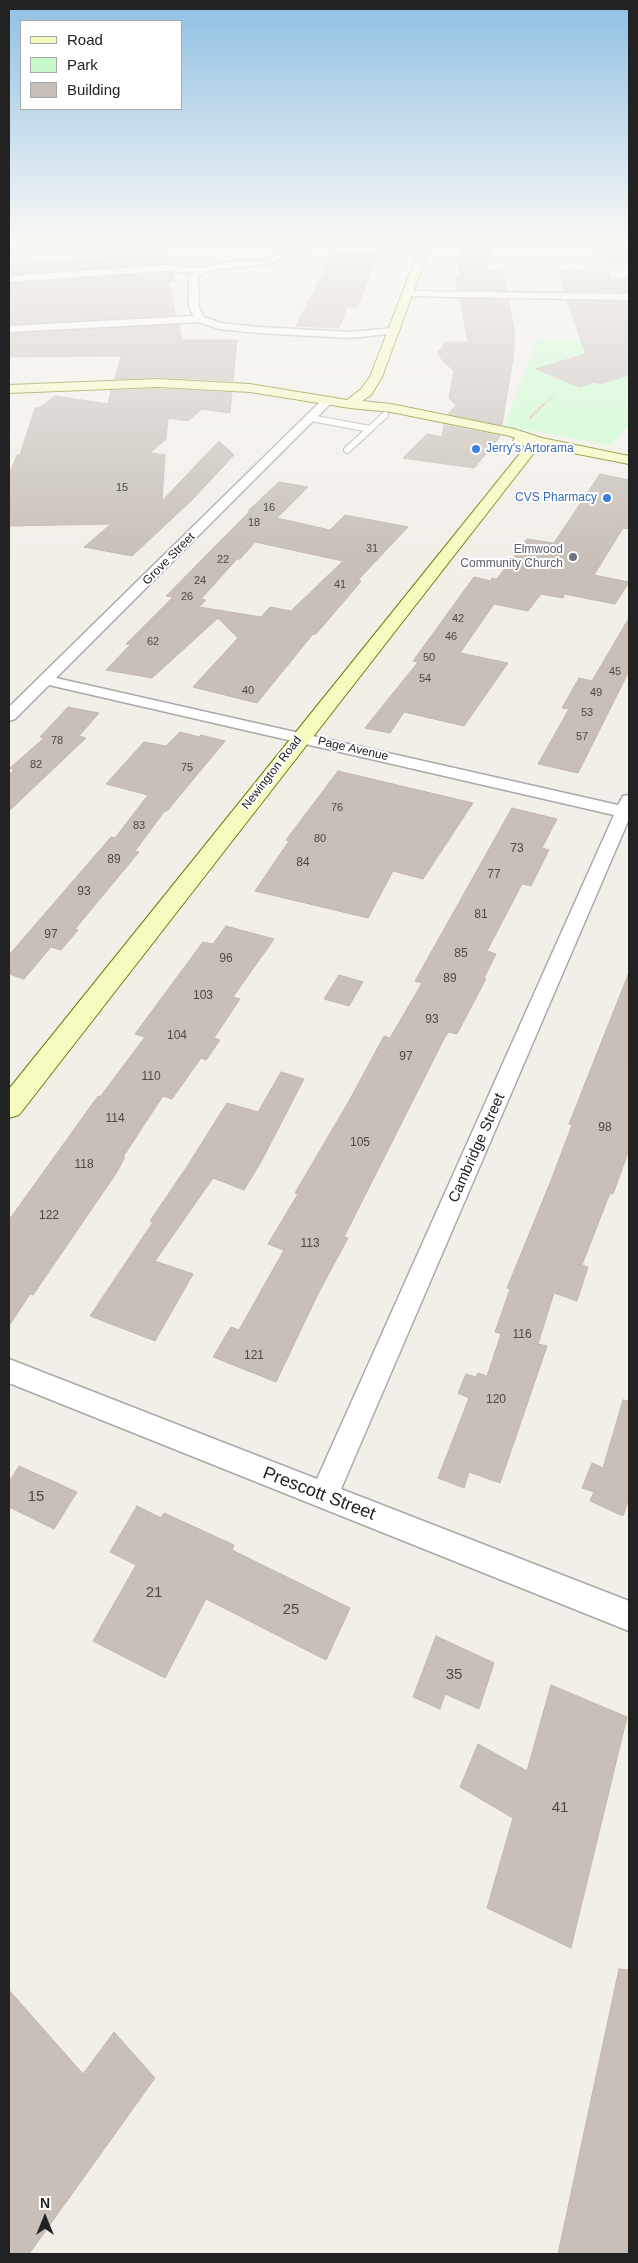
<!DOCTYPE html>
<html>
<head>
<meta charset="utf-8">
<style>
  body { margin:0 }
  #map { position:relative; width:638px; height:2263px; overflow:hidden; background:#f2efe9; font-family:Helvetica,sans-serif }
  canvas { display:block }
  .frame { position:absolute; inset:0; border:10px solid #222; pointer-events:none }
  .legend { position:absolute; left:20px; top:20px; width:162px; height:90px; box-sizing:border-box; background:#fff; border:1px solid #a7a7a7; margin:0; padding:6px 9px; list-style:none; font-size:15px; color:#222 }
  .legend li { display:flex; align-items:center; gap:10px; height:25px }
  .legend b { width:25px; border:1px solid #a7a7a7 }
  .north { position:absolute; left:20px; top:2193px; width:50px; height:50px; -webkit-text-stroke:4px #fff; paint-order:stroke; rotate:0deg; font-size:14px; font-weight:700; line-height:20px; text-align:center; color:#222 }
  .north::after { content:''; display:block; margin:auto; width:18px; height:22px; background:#222; clip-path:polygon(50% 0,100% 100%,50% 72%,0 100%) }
</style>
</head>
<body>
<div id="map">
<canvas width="638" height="2263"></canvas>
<div class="frame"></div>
<ul class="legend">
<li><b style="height:6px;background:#f7fabf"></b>Road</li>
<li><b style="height:14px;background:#c8facc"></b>Park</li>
<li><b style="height:14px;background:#c7bfb8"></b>Building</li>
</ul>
<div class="north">N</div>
</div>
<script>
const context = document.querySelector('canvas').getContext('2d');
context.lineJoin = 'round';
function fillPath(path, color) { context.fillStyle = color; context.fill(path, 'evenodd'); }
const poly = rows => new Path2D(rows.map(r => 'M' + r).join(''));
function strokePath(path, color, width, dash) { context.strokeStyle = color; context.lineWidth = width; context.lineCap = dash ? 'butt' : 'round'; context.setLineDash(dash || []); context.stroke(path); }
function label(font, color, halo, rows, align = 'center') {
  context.font = font + ' Helvetica,sans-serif'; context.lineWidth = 4; context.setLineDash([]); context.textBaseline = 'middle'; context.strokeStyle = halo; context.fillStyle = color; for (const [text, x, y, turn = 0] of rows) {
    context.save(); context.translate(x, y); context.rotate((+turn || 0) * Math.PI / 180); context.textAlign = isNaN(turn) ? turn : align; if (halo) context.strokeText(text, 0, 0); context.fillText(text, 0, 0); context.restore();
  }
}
fillPath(poly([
  [576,244,629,244,629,264,615,263,600,255,596,251]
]), '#add19e');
fillPath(poly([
  [9,244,245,244,9,260],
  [536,339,629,341,629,425,610,445,505,426]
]), '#c8facc');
const building = poly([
  [466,244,492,246,486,271,502,271,506,290,458,290,455,276,461,276,457,261,462,246,466,246,466,244],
  [333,253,378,255,357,308,347,307,339,328,296,326,333,253],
  [166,255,169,263,9,274,9,265,95,258,166,255],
  [559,271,609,272,611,278,629,279,629,292,564,291,559,271],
  [166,273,172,273,175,281,169,282,176,315,9,324,9,284,166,273],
  [460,299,508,300,514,329,514,352,502,425,448,414,456,405,449,398,454,371,442,360,438,352,446,342,468,342,460,299],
  [567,301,629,302,629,375,600,384,595,382,580,387,536,369,586,354,567,301],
  [179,325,182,340,237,340,233,381,158,377,115,379,121,356,9,357,9,334,179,325],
  [158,389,232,393,230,413,202,409,188,421,168,418,166,439,150,453,165,455,162,501,219,441,234,455,192,500,132,556,84,547,111,524,9,526,9,475,17,455,20,455,35,408,39,408,55,396,108,404,111,391,158,389],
  [444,425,500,436,500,437,474,468,403,458,427,434,442,437,444,425],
  [600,474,629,480,629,529,623,528,594,575,629,582,615,604,564,594,563,598,541,594,528,611,494,604,460,653,508,663,464,726,404,712,390,733,365,728,418,662,413,661,474,577,491,581,492,578,497,579,527,539,554,543,600,474],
  [279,482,308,487,277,518,330,530,345,515,408,527,358,580,361,581,358,585,316,634,313,634,257,703,193,687,238,638,218,618,152,678,106,670,130,645,126,644,173,597,166,596,250,511,248,511,279,482],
  [255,542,343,561,291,611,270,607,261,617,199,607,206,600,201,599,237,559,240,559,255,542],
  [629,618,629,671,578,773,538,764,569,709,562,708,579,678,592,681,629,618],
  [68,707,99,713,79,736,86,738,9,811,9,775,14,770,10,768,44,738,40,737,68,707],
  [180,732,199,737,201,735,225,741,168,810,164,812,135,851,139,852,75,929,78,930,61,950,51,947,24,979,9,974,9,955,111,837,115,838,148,795,106,784,144,742,166,746,180,732],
  [338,771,473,803,423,879,393,871,368,918,255,891,289,841,286,840,338,771],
  [512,808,557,819,542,848,549,850,531,886,522,884,487,951,496,954,484,978,486,979,457,1034,449,1032,445,1037,344,1237,348,1238,319,1292,276,1382,213,1357,231,1327,239,1330,284,1250,268,1244,298,1194,295,1193,349,1101,384,1036,390,1038,422,983,415,981,512,808],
  [226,926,274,939,233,997,240,999,214,1038,220,1040,206,1060,201,1058,172,1099,163,1096,123,1157,125,1157,117,1172,33,1295,30,1294,9,1326,9,1220,98,1096,100,1097,145,1037,135,1034,149,1015,203,942,213,944,226,926],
  [339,975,363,982,349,1006,324,999,339,975],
  [628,975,629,1150,613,1194,610,1193,582,1265,588,1267,577,1301,554,1293,538,1344,547,1346,500,1483,469,1472,464,1488,438,1478,469,1398,458,1393,466,1374,476,1377,478,1373,487,1376,501,1334,495,1332,510,1289,507,1288,550,1183,572,1125,569,1124,628,975],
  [281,1072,304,1079,262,1160,244,1190,213,1178,155,1261,193,1274,155,1341,90,1316,153,1222,150,1221,186,1168,227,1103,258,1112,281,1072],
  [623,1400,629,1401,629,1498,623,1516,590,1501,594,1492,582,1488,592,1463,603,1468,623,1400],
  [19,1466,77,1492,54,1529,9,1507,9,1482,19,1466],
  [137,1506,161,1518,164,1513,234,1545,232,1550,350,1608,326,1660,206,1599,165,1678,93,1641,136,1565,110,1552,137,1506],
  [436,1636,494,1663,479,1709,445,1694,440,1709,413,1697,436,1636],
  [551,1685,627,1717,571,1948,487,1908,513,1818,460,1787,478,1744,527,1771,551,1685],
  [619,1969,629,1970,629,2254,558,2254,619,1969],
  [9,1990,83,2074,114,2032,155,2078,29,2254,9,2254,9,1990]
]);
fillPath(building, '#c7bfb8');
strokePath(building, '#c4b6ab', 1);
const lane = poly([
  [311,418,370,429],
  [347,450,385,415]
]);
const street = poly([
  [306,244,322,244,288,254,271,264,210,270,198,277,199,307,204,317,221,323,258,327,350,332,394,328,397,329,397,333,350,338,258,333,219,329,199,322,9,332,9,326,194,316,189,307,189,276,192,273,166,271,9,282,9,276,166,265,201,268,226,262,266,260,282,250,306,244],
  [377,244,428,244,429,246,425,249,381,247,377,244],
  [407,291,629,294,629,300,404,296,404,292,407,291],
  [328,397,333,400,332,402,56,678,618,805,623,796,629,795,629,819,341,1489,629,1601,629,1631,9,1383,9,1359,317,1479,614,815,49,685,15,719,9,721,9,707,324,398,328,397]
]);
const secondary = poly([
  [421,244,431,244,382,377,371,395,362,401,391,404,514,429,542,438,629,456,629,464,542,447,533,454,19,1115,9,1118,9,1089,526,446,515,444,513,441,515,438,510,436,391,412,350,408,250,392,158,387,9,393,9,385,158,379,250,384,347,400,361,389,370,377,421,244]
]);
strokePath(lane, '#a9a9a9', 8);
strokePath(street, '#a9a9a9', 3);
strokePath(secondary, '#707d05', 2);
strokePath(poly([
  [9,257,64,253,70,250,58,244],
  [544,404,556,393]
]), '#fa8072', 1, [1, 1]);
strokePath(poly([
  [530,418,545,403]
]), '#fa8072', 2, [1, 1]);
strokePath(lane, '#fff', 6);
fillPath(street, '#fff');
fillPath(secondary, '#f7fabf');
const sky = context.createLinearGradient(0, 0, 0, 561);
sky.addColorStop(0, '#8fc0e4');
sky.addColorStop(0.43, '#f9f8f5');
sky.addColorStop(1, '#f9f8f500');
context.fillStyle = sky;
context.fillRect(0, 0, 638, 561);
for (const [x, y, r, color] of [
  [476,449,5,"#3f7fe0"],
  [607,498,5,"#3f7fe0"],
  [573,557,5,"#6b7280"]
]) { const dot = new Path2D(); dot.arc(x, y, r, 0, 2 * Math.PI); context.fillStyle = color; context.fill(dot); strokePath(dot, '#fff', 2); }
label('11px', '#4b4948', null, [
  ["15",122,488],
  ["16",269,508],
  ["18",254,523],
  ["31",372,549],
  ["22",223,560],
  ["24",200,581],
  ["41",340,585],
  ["26",187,597],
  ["42",458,619],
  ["46",451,637],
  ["62",153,642],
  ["50",429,658],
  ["45",615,672],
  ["54",425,679],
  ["40",248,691],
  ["49",596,693],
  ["53",587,713],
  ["57",582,737],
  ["78",57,741],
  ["82",36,765],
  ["75",187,768],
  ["76",337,808],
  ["83",139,826],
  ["80",320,839]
]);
label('12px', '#366cbe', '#fff', [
  ["Jerry's Artorama",486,449],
  ["CVS Pharmacy",597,498,"right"]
], 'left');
label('12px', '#5b616d', '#fff', [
  ["Elmwood",563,550],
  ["Community Church",563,564]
], 'right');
label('12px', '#222', '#fff', [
  ["Grove Street",169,559,-45],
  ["Page Avenue",353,749,13],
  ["Newington Road",272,773,-52]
]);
label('12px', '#4b4948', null, [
  ["73",517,849],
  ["89",114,860],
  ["84",303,863],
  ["77",494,875],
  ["93",84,892],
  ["81",481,915],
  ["97",51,935],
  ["85",461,954],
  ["96",226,959],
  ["89",450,979],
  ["103",203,996],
  ["93",432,1020],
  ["104",177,1036],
  ["97",406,1057],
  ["110",151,1077],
  ["114",115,1119],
  ["98",605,1128],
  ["105",360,1143],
  ["118",84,1165],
  ["122",49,1216],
  ["113",310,1244],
  ["116",522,1335],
  ["121",254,1356],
  ["120",496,1400]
]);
label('15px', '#222', '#fff', [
  ["Cambridge Street",477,1148,-66]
]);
label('15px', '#4b4948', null, [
  ["15",36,1497],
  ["21",154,1593],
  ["25",291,1610],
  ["35",454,1675],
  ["41",560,1808]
]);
label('18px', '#222', '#fff', [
  ["Prescott Street",319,1494,21]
]);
</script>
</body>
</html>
